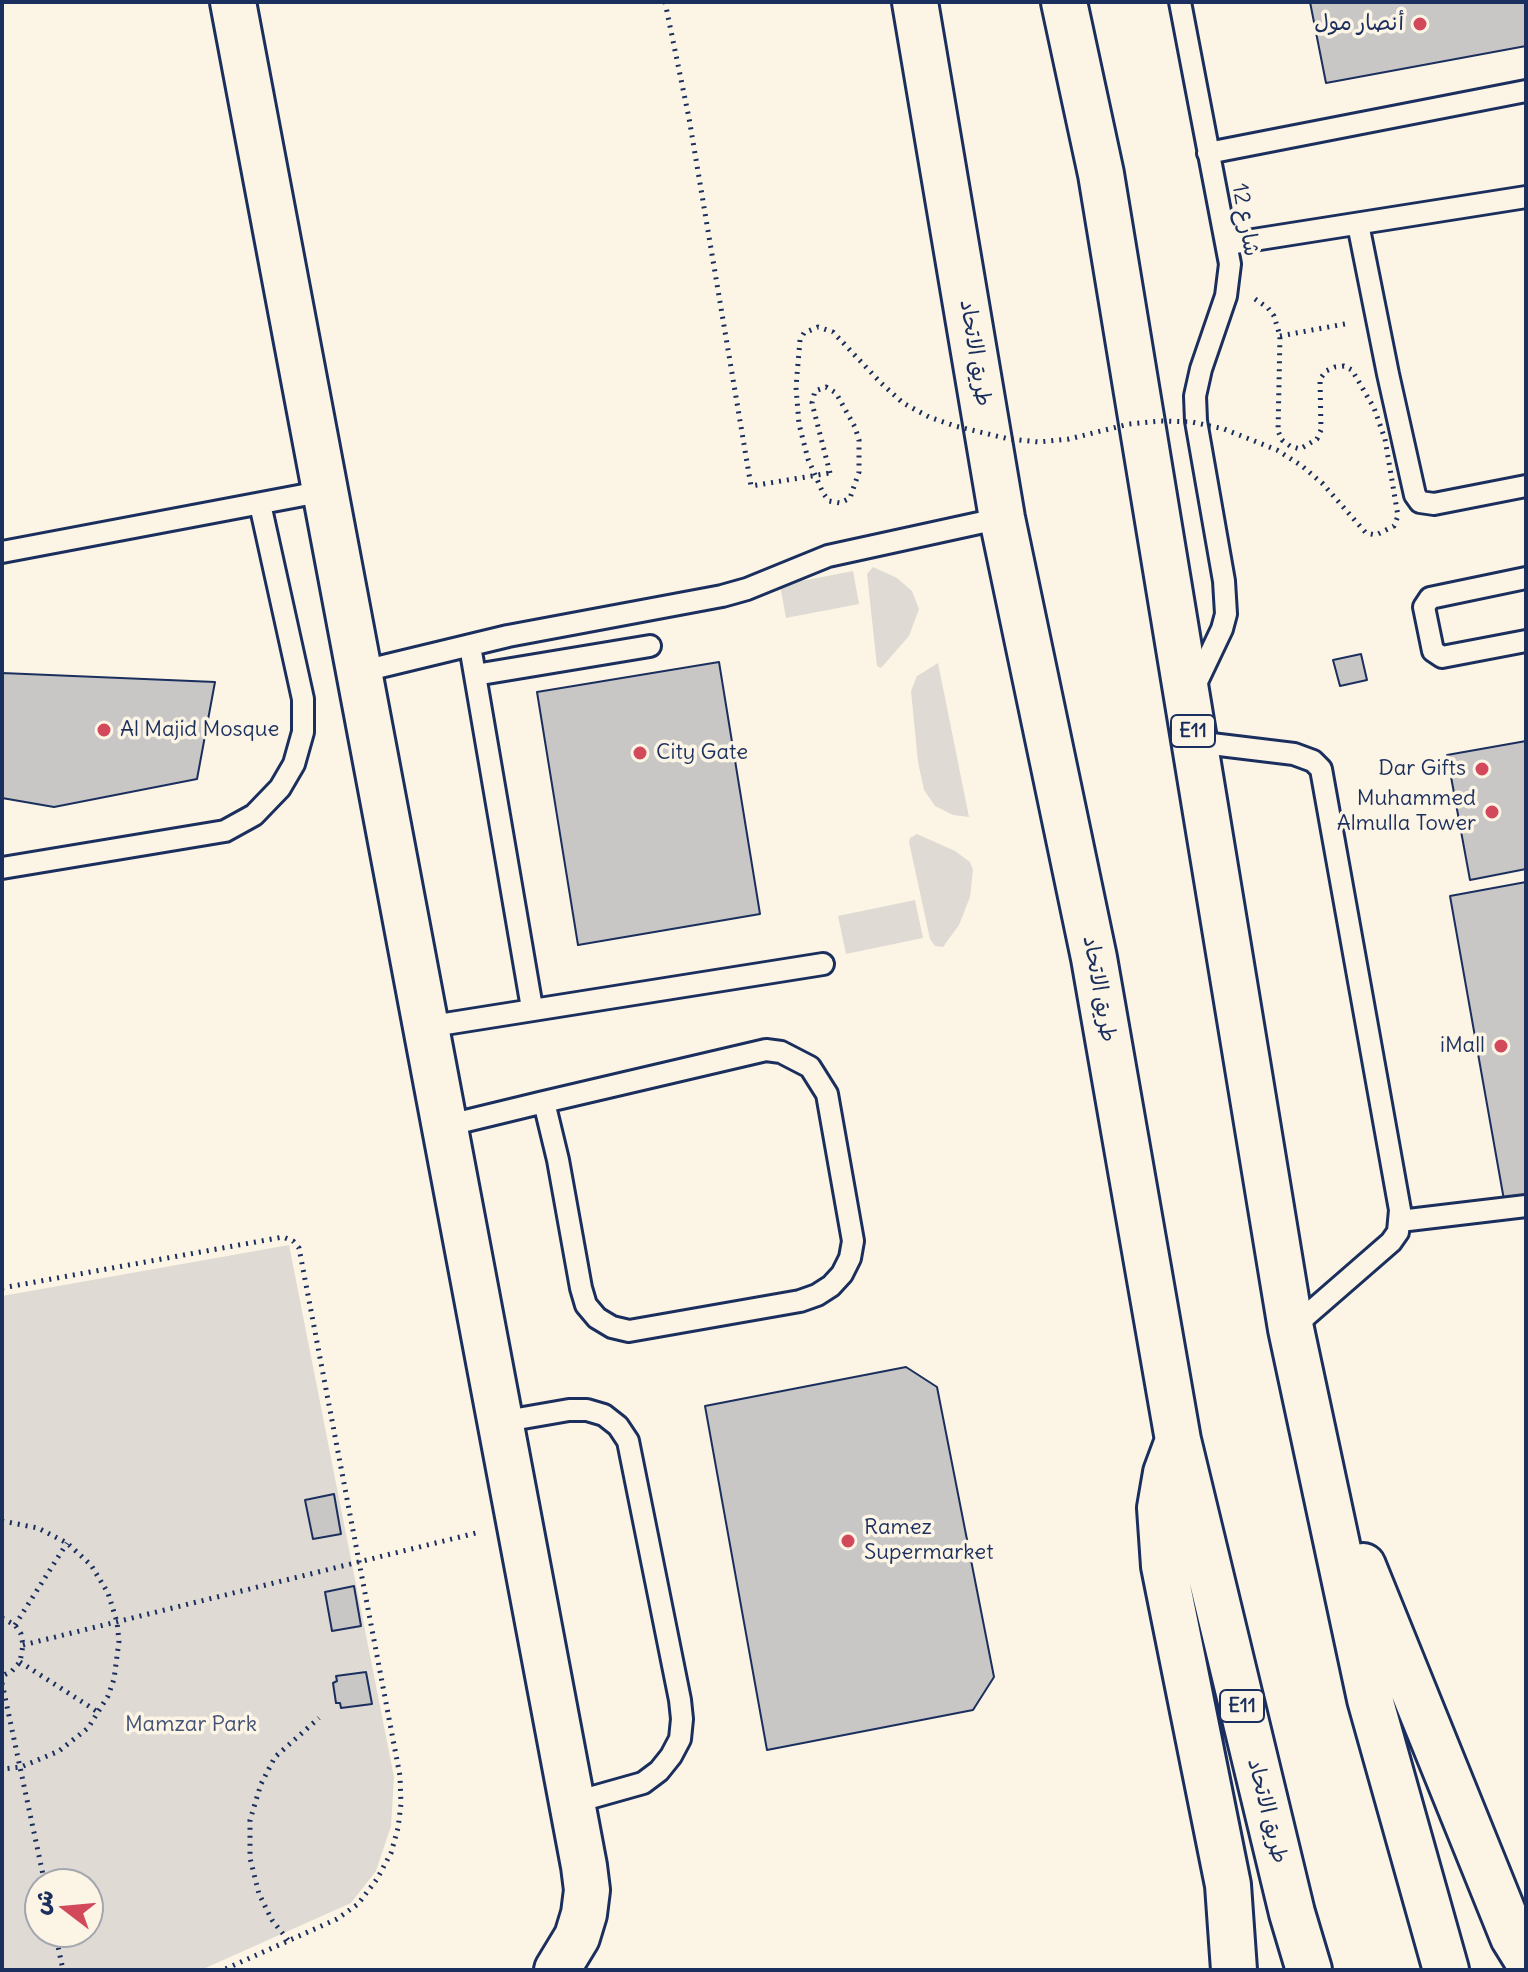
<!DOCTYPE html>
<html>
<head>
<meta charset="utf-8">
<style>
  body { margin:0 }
  #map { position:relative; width:1528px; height:1972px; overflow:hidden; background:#fcf5e5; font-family:Delius,"Playpen Sans Arabic",sans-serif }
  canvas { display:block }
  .frame { position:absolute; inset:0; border:4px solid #1b2f5e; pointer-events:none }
  .north { position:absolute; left:24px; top:1868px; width:80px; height:80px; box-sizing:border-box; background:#fcf5e5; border:2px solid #a2a6af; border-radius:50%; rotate:286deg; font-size:22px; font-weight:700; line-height:32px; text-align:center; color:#1b2f5e }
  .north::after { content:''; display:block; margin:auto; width:28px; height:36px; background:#d1495b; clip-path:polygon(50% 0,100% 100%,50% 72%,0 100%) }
</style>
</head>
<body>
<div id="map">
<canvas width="1528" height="1972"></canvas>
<div class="frame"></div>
<div class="north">ش</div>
</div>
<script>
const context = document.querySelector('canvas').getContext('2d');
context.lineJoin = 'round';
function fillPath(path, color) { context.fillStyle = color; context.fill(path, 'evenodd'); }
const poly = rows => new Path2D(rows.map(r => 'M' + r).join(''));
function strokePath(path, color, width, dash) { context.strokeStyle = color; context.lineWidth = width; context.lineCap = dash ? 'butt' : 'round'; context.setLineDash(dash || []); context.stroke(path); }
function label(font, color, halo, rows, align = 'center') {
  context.font = font + ' Delius,"Playpen Sans Arabic",sans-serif'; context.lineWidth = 7; context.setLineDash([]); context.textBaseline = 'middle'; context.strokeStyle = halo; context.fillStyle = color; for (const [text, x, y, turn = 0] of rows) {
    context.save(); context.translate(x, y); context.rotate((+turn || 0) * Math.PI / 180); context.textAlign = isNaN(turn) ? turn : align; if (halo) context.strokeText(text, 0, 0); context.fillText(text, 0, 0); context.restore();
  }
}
fillPath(poly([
  [873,567,897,578,912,591,919,609,909,636,881,668,877,666,867,574],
  [853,571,859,604,786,618,780,585],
  [938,663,969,817,953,815,935,806,924,790,918,762,911,691,917,676],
  [917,834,955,851,970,862,973,870,970,897,959,925,943,947,935,946,930,939,909,842,910,838],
  [915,900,923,938,846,954,838,916],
  [289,1245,394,1777,391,1826,376,1871,351,1903,201,1970,2,1970,2,1296],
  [40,1884,88,1884,88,1932,40,1932]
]), '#dfdbd4');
const building = poly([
  [1310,2,1526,2,1526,46,1326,83,1310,2],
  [1361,654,1367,680,1340,686,1333,660,1361,654],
  [719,662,760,914,578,945,537,692,719,662],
  [2,673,215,682,197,779,54,807,2,798,2,673],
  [1526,741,1526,869,1470,880,1447,755,1526,741],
  [1526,882,1526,1196,1504,1200,1450,896,1526,882],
  [906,1367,937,1387,994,1677,973,1710,767,1750,705,1406,906,1367],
  [334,1494,341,1534,313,1539,305,1500,334,1494],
  [354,1586,361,1626,332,1631,325,1592,354,1586],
  [366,1672,372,1704,341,1708,340,1703,336,1703,333,1683,337,1681,336,1676,366,1672]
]);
fillPath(building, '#c8c7c6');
strokePath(building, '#1b2f5e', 2);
const lane = poly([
  [1180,2,1230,264,1226,296,1201,369,1195,396,1196,421,1224,581,1226,614,1222,629,1193,690],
  [1208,153,1526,91],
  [1358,224,1388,374,1415,495,1420,502,1434,504,1526,486],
  [1228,244,1526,197],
  [2,552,325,491],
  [1526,578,1430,598,1424,607,1433,651,1442,657,1526,641],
  [470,646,532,1008],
  [359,672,508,636,722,596,747,589,828,556,1002,518],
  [475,675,650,646],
  [1195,742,1294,754,1313,761,1321,769,1400,1210,1398,1232,1391,1242,1291,1329],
  [2,868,225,831,254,815,280,788,294,764,303,732,303,699,260,504],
  [426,1027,823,964],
  [766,1050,781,1052,810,1067,827,1094,853,1241,850,1258,842,1274,831,1286,817,1295,800,1301,629,1331,612,1327,597,1318,586,1305,581,1288,558,1160,544,1102,766,1050],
  [445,1126,544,1102],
  [1400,1221,1526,1206],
  [500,1422,569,1410,587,1410,604,1415,618,1426,628,1441,680,1700,682,1719,680,1739,671,1756,659,1771,643,1783,572,1803]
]);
const secondary = poly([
  [233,2,584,1866,587,1890,584,1914,577,1937,557,1970]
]);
const highway = poly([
  [915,2,1002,518,1094,958,1178,1440,1292,1913,1309,1970],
  [1064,2,1101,174,1291,1329,1370,1699,1446,1970],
  [1176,1446,1166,1473,1160,1508,1164,1566,1228,1885,1234,1970],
  [1363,1566,1492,1885,1513,1937,1526,1958]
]);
strokePath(lane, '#1b2f5e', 26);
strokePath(secondary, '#1b2f5e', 50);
strokePath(highway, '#1b2f5e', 50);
strokePath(poly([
  [665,2,689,118,751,486,830,473],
  [1255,299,1268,308,1274,316,1280,336,1278,431],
  [1280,336,1350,323],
  [2,1288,283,1237,293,1241,299,1248,400,1776,401,1804,398,1828,391,1853,377,1879,358,1904,337,1919,223,1970],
  [2,1521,38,1528,67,1543,91,1565,108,1593,117,1622,119,1641,114,1679,108,1696,88,1728,59,1751,21,1767,2,1769],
  [2,1618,15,1625,21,1634,23,1645,20,1662,12,1671,2,1676],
  [15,1625,67,1543],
  [23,1645,480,1532],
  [20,1662,98,1712],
  [2,1683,45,1884],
  [55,1932,63,1970],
  [288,1940,272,1920,259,1894,250,1858,250,1820,261,1784,275,1757,319,1718]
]), '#1b2f5e', 5, [2, 6]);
strokePath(lane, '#fcf5e5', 20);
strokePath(secondary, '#fcf5e5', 44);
strokePath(highway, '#fcf5e5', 44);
strokePath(poly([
  [830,473,812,403,815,391,826,387,836,393,855,427,859,440,859,472,850,498,840,503,829,501,823,493,808,459,799,424,796,387,800,340,804,333,818,327,833,332,881,383,903,403,929,417,955,426,1009,439,1039,442,1069,439,1129,424,1160,421,1192,422,1224,429,1277,450,1302,466,1323,484,1366,533,1376,535,1394,526,1398,516,1385,439,1374,408,1352,370,1344,366,1335,367,1326,371,1320,379,1321,430,1317,439,1300,449,1290,446,1282,440,1278,431]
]), '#1b2f5e', 5, [2, 6]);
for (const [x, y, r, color] of [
  [1420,24,8,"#d1495b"],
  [104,730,8,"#d1495b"],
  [640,753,8,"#d1495b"],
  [1482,769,8,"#d1495b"],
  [1492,812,8,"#d1495b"],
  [1501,1046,8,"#d1495b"],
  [848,1541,8,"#d1495b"]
]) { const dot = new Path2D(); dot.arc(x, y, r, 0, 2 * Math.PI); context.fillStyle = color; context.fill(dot); strokePath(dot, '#fcf5e5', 3); }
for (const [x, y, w] of [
  [1193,731,44],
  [1242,1706,44]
]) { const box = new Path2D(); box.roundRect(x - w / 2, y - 16, w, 32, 6); context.fillStyle = '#fcf5e5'; context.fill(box); strokePath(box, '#1b2f5e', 2); }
label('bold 20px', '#1b2f5e', null, [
  ["E11",1193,731],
  ["E11",1242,1706]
]);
label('22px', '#1b2f5e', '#fcf5e5', [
  ["أنصار مول",1404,24],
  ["Al Majid Mosque",120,730,"left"],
  ["City Gate",656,753,"left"],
  ["Dar Gifts",1466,769],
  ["Muhammed",1476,799],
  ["Almulla Tower",1476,824],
  ["iMall",1485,1046],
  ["Ramez",864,1528,"left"],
  ["Supermarket",864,1553,"left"]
], 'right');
label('22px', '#1b2f5e', '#fcf5e5', [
  ["شارع 12",1245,220,80],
  ["طريق الاتحاد",975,353,81],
  ["طريق الاتحاد",1099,989,80],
  ["طريق الاتحاد",1267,1811,76]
]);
label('22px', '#425176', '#fcf5e5', [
  ["Mamzar Park",191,1725]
]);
</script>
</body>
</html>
